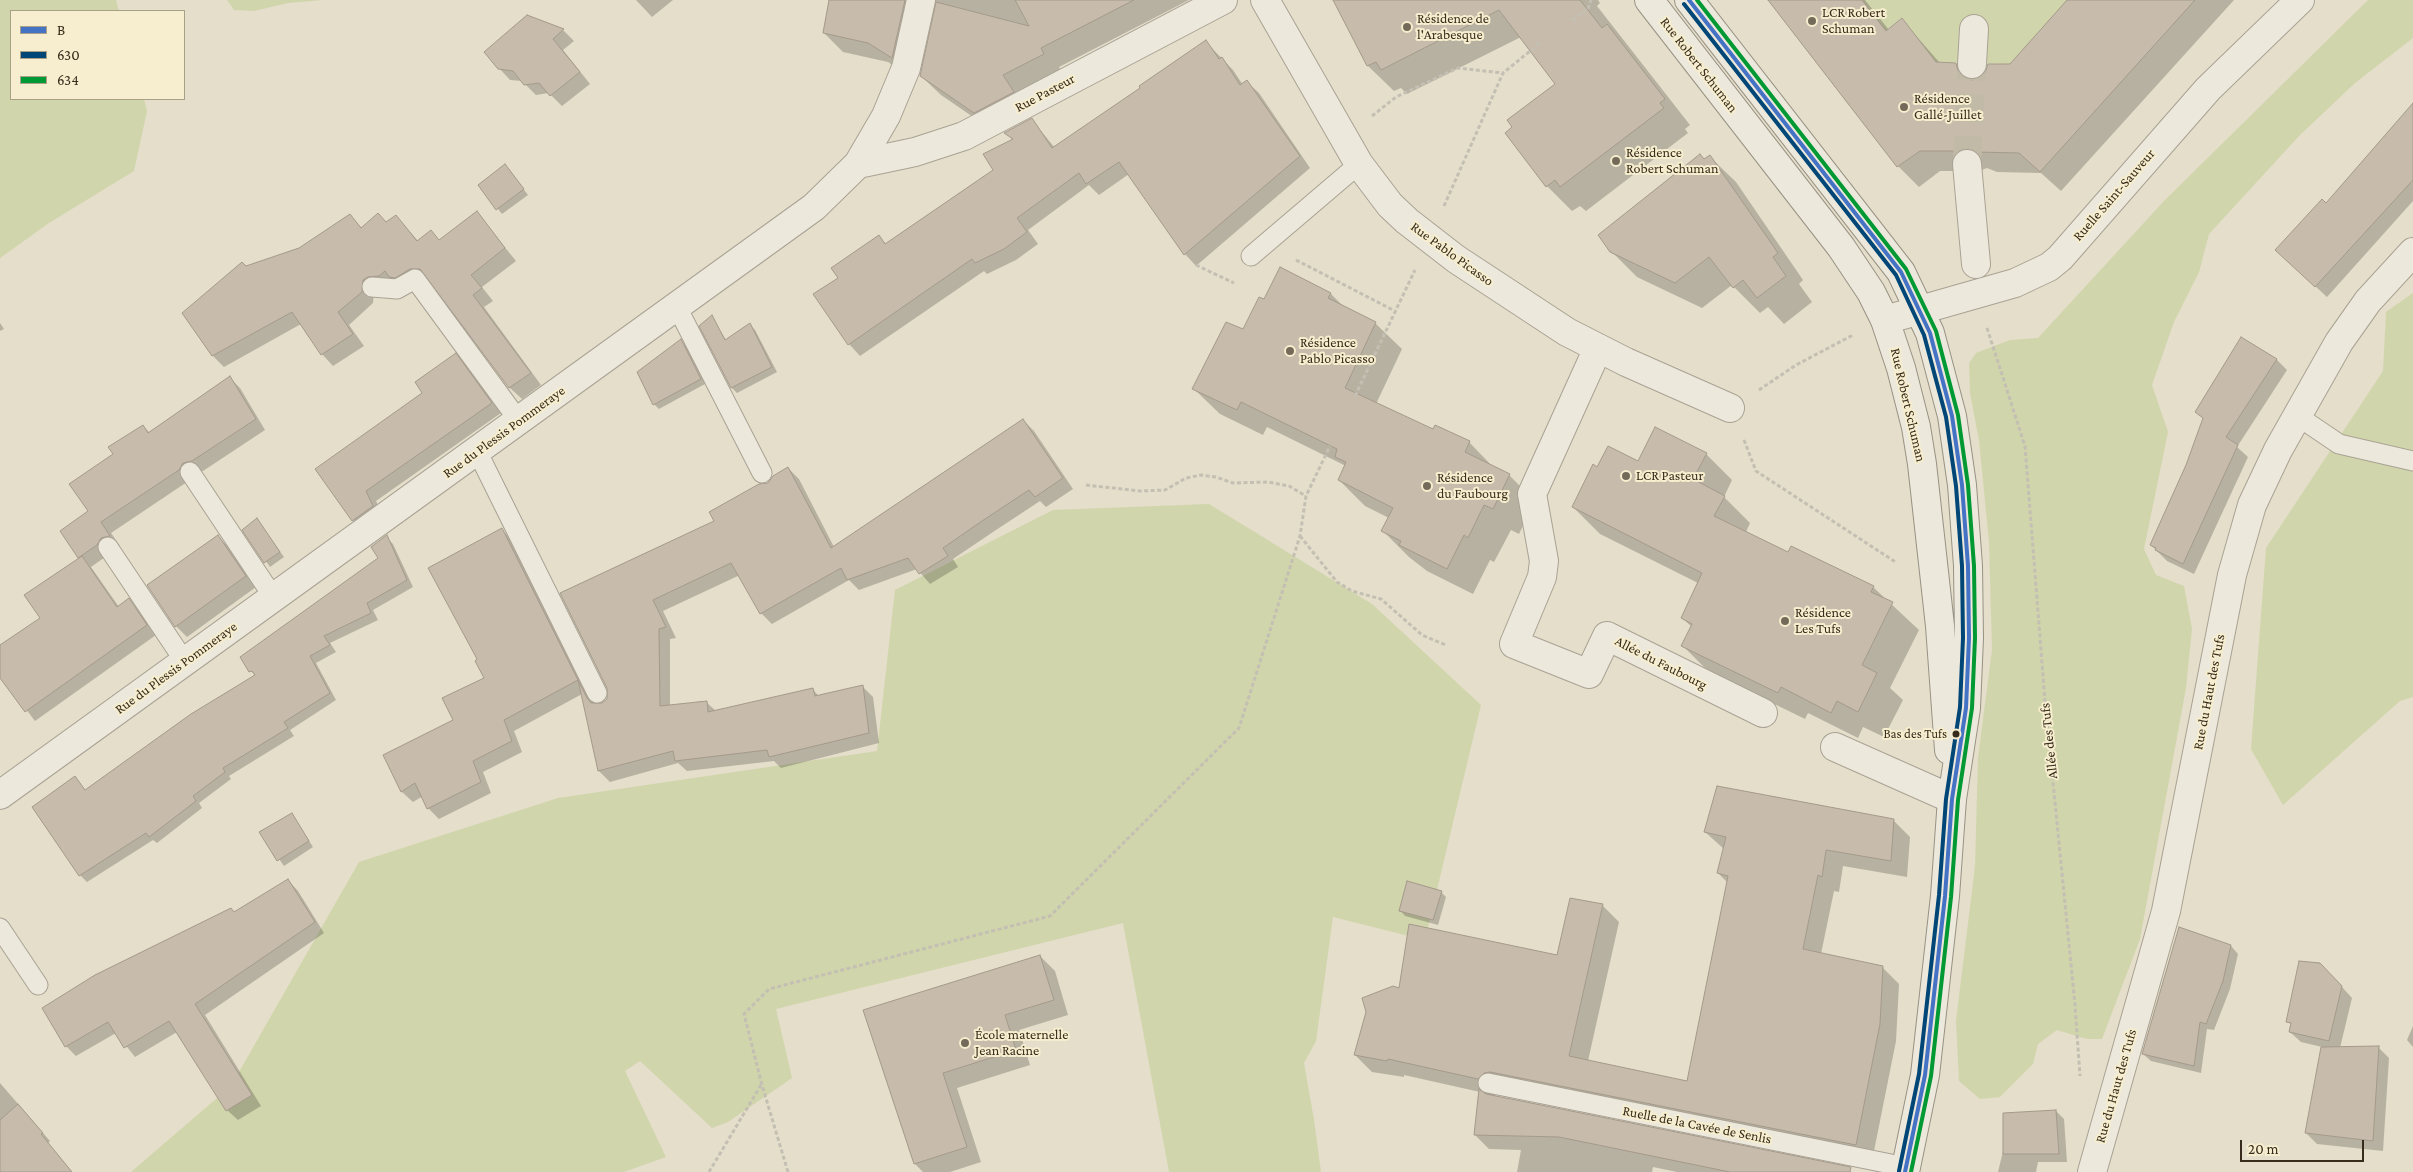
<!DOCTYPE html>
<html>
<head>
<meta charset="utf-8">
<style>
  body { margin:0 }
  #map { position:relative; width:2413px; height:1172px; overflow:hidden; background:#e4deca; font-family:"Crimson Pro",serif }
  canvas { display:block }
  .legend { position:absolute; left:10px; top:10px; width:175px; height:90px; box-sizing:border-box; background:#f6eece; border:1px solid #aaa087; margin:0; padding:6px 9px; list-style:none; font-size:15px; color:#372b1c }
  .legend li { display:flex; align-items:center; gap:10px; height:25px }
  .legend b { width:25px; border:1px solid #aaa087 }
  .scale { position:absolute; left:2240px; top:1140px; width:124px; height:22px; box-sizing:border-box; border:2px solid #372b1c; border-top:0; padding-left:6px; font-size:15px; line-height:18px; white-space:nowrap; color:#372b1c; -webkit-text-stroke:4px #f6eece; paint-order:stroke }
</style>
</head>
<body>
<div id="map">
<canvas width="2413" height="1172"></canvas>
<ul class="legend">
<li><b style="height:6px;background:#4472c4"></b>B</li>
<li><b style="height:6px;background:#004677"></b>630</li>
<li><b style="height:6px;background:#093"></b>634</li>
</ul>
<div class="scale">20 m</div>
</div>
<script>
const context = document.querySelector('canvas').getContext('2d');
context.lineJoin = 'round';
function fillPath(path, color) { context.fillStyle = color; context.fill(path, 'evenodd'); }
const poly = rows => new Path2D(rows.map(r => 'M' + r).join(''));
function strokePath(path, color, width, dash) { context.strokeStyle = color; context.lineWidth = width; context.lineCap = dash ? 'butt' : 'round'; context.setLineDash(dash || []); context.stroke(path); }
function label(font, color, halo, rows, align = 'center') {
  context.font = font + ' "Crimson Pro",serif'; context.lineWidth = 4; context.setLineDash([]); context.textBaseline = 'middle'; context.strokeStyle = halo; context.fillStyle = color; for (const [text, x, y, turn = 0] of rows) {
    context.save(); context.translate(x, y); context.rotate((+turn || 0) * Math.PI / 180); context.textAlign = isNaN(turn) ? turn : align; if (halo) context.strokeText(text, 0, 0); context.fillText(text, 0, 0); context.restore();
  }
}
fillPath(poly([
  [0,0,116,0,119,11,11,11,11,99,144,99,147,111,134,171,49,223,0,258],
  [227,0,323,0,288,3,254,11,234,10],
  [1862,0,2067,0,2034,65,1911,61,1926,49,1902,18,1885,31],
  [2368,0,2413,0,2413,38,2355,83,2299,136,2209,234,2199,272,2174,322,2152,385,2168,432,2144,549,2156,575,2184,586,2192,629,2186,688,2140,939,2102,1039,2087,1039,2057,1030,2038,1044,2033,1064,2000,1097,1980,1099,1959,1081,1956,1021,1975,866,1978,758,1992,650,1989,542,1979,440,1970,393,1969,363,1976,353,2010,340,2038,338,2164,201],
  [2413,293,2413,697,2400,701,2283,805,2251,749,2266,548,2383,371,2386,312],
  [1209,504,1372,604,1481,705,1425,940,1333,917,1316,1041,1304,1063,1314,1120,1321,1172,1169,1172,1123,923,776,1009,792,1078,728,1122,712,1128,640,1061,625,1071,666,1157,624,1172,131,1172,231,1086,359,862,558,798,877,751,895,590,1053,510]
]), '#d1d5ac');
fillPath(poly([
  [636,0,673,0,652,17],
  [830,0,1189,0,1059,67,1062,73,995,132,941,95,921,76,938,3,929,8,911,77,888,62,843,52,824,33],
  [1348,0,1598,0,1600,3,1597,6,1690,125,1685,129,1688,133,1586,211,1580,206,1572,211,1547,186,1557,84,1521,37,1407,94,1401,88,1394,91,1368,66,1337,5],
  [1771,0,1865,0,1889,30,1902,20,1940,63,1956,64,1973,81,2011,66,2069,0,2234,0,2061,191,2041,173,1997,172,1987,168,1979,171,1940,171,1919,187,1898,166],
  [528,16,563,30,574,41,563,50,590,84,562,106,549,93,536,95,522,81,510,80,499,68],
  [1205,41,1233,70,1243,85,1247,82,1259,93,1310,168,1196,266,1185,254,1129,174,1099,195,1089,185,1028,230,1038,244,1016,260,987,274,984,271,860,356,849,344,839,278,879,237,887,245,995,170,1013,140,1006,133,1032,120,1055,148,1142,89],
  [2413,125,2413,201,2327,297,2288,261,2326,204],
  [1710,157,1736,182,1803,280,1799,284,1812,302,1784,324,1768,307,1760,313,1732,285,1702,308,1637,277,1611,251],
  [510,171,528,195,502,214,479,185],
  [477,213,516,261,482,287,493,301,484,307,541,385,522,399,510,388,432,281,428,279,407,289,374,292,373,303,349,325,364,346,333,366,322,354,301,324,224,367,213,356,246,267,299,250,349,216,362,228,387,224,396,216,418,241,431,232,440,241],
  [1281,269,1331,294,1344,307,1376,324,1402,349,1376,404,1433,431,1469,442,1494,468,1509,475,1535,501,1519,534,1511,530,1494,562,1490,560,1473,594,1427,571,1409,557,1383,531,1389,518,1365,506,1339,480,1346,466,1267,427,1263,435,1220,414,1194,389,1243,331,1265,300],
  [712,317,726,340,750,325,755,330,777,372,737,393,732,388,701,326],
  [0,323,4,329,0,331],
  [2241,338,2277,360,2287,370,2237,447,2248,457,2194,574,2167,561,2151,545,2187,465,2204,419,2197,412],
  [681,341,686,346,705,384,659,409,654,404],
  [455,355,466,365,501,413,376,501,383,517,364,531,353,520,317,469,424,393],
  [230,378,240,388,265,430,203,471,194,473,190,480,111,533,120,546,112,548,108,555,91,567,119,607,129,600,138,610,156,635,35,721,0,675,0,647,41,619,80,559,90,512,114,455,143,426,150,433],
  [1023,420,1034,431,1073,489,1046,507,1040,501,993,532,953,559,958,567,930,584,917,569,859,590,849,580,772,624,761,613,740,575,663,611,676,638,670,639,670,706,706,702,716,711,813,690,820,697,862,686,873,697,879,743,781,768,774,761,687,771,678,763,610,782,599,771,582,694,514,731,522,752,483,772,491,793,439,819,428,808,423,796,413,802,402,792,385,755,455,721,485,679,502,530,513,541,597,706,607,700,609,688,562,594,716,522,788,468,799,479,834,547],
  [1706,454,1732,480,1724,497,1750,523,1746,532,1789,553,1873,587,1919,630,1890,688,1903,700,1884,737,1863,727,1858,738,1808,713,1805,719,1709,672,1682,645,1692,627,1682,618,1698,583,1600,534,1573,507,1598,468],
  [257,520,284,557,270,567,244,530],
  [218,537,229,547,256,587,187,637,176,626,149,586],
  [386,537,393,544,413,587,373,610,378,620,330,643,336,652,316,663,336,700,290,730,294,736,229,776,231,779,199,803,202,808,157,843,153,840,87,882,80,875,75,777,86,791,255,676,242,658,380,558],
  [292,814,313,847,284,866,261,833],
  [1893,820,1910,837,1907,877,1843,866,1839,892,1834,891,1821,954,1882,967,1899,984,1896,1041,1872,1161,1501,1089,1493,1097,1847,1168,1851,1172,1677,1172,1653,1167,1652,1172,1517,1172,1521,1150,1489,1149,1475,1135,1480,1092,1404,1075,1404,1077,1372,1072,1355,1055,1400,990,1557,956,1602,905,1619,922,1588,1061,1688,1082,1727,882,1718,873,1724,849,1705,832],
  [288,880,298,891,324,933,205,1015,261,1106,238,1120,227,1110,177,1032,135,1057,116,1033,76,1056,66,1046],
  [1441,892,1446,897,1438,925,1405,916,1400,910],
  [2180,929,2231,946,2238,954,2230,989,2214,1030,2207,1029,2201,1073,2151,1061,2143,1054],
  [1040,956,1055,971,1068,1015,1019,1030,1030,1065,957,1088,981,1162,950,1172,923,1172,915,1164,865,1011],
  [2331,975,2352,998,2340,1048,2378,1047,2389,1058,2383,1151,2317,1144,2306,1133,2322,1047,2301,1042,2290,1032,2292,1025,2287,1021],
  [2413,1026,2413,1047,2407,1040],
  [0,1083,50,1141,48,1143,72,1172,0,1172],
  [2056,1111,2064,1119,2067,1162,2038,1162,2036,1172,1998,1172,2004,1147]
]), '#0003');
const building = poly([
  [829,0,905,0,892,58,868,43,823,33,829,0],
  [1015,0,1134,0,1041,48,1044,54,1003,75,1014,92,974,113,920,76,936,2,1029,26,1015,0],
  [1333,0,1580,0,1602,28,1607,24,1665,99,1660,103,1664,108,1560,187,1555,180,1546,187,1505,133,1512,127,1507,120,1555,84,1499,10,1381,70,1376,62,1367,66,1333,0],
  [1768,0,1862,0,1886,31,1902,18,1936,62,1956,63,1958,71,1963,77,1972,80,1979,78,1985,73,1988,64,2010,64,2067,0,2195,0,2040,172,2019,153,1976,152,1966,148,1958,151,1920,151,1897,167,1768,0],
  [527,15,564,29,553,39,580,72,550,96,539,83,524,85,513,71,498,69,484,52,527,15],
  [1206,40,1219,59,1222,57,1240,85,1247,80,1300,156,1219,225,1184,255,1119,162,1086,184,1079,173,1017,218,1027,232,1004,249,975,263,972,259,848,345,813,294,838,278,831,268,879,235,885,244,993,170,983,154,1013,139,1004,133,1032,118,1052,148,1140,88,1139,86,1206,40],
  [2413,103,2413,180,2315,287,2275,250,2322,199,2326,203,2413,103],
  [1700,154,1704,159,1710,155,1778,253,1773,257,1786,276,1757,298,1743,280,1733,288,1709,257,1675,283,1610,252,1598,235,1700,154],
  [505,164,524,189,496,210,478,185,505,164],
  [477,211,505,248,471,275,482,288,473,295,531,373,509,388,420,269,410,269,395,278,389,277,385,271,379,276,368,277,363,280,362,292,338,312,353,334,321,355,292,312,212,356,182,313,242,262,246,266,299,248,350,214,361,228,378,213,386,222,396,215,417,241,431,230,439,240,477,211],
  [1280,267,1331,293,1328,298,1376,322,1345,388,1433,429,1435,425,1470,441,1465,452,1510,474,1493,509,1484,505,1468,538,1464,535,1447,569,1399,545,1401,541,1381,531,1393,508,1338,480,1346,462,1335,457,1337,449,1241,402,1237,410,1192,389,1226,322,1243,329,1259,297,1264,299,1280,267],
  [712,315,725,340,750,323,772,367,731,388,699,326,712,315],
  [2241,337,2277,359,2226,437,2238,445,2183,564,2155,550,2156,548,2150,545,2186,465,2203,418,2195,412,2241,337],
  [681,339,701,379,653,405,637,372,681,339],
  [456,353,492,403,366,491,373,506,352,521,315,469,422,393,415,382,456,353],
  [230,376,256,419,192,461,183,463,179,470,101,522,110,536,101,538,97,545,78,558,60,531,88,511,69,484,113,454,108,447,143,425,148,433,230,376],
  [1023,419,1063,478,1035,497,1029,490,982,521,943,548,948,556,919,574,908,558,847,580,841,568,760,614,731,563,653,600,666,627,659,629,660,706,707,701,708,712,813,688,815,696,863,685,869,733,769,757,767,750,675,761,673,751,598,771,578,680,504,720,512,741,473,761,481,782,427,809,415,783,401,792,383,755,453,720,442,698,484,678,475,661,477,659,428,568,502,528,587,698,591,703,602,703,607,699,607,688,560,593,714,521,709,512,759,484,768,483,773,476,788,467,831,548,1023,419],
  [1655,427,1707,453,1693,479,1725,496,1714,516,1788,552,1791,546,1874,586,1871,592,1893,602,1862,665,1877,673,1858,712,1837,701,1831,713,1781,687,1778,693,1681,646,1692,624,1681,618,1702,573,1572,507,1593,464,1597,467,1608,446,1638,461,1655,427],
  [257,518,280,552,264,563,242,530,257,518],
  [218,535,246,576,175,627,147,585,218,535],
  [387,535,407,580,367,603,371,613,324,636,330,645,310,656,330,693,284,722,288,728,223,768,225,772,193,796,196,801,149,837,146,833,79,876,32,807,75,776,85,790,191,714,255,675,252,671,249,672,240,657,378,558,371,547,387,535],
  [82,556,117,607,129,598,147,625,25,712,0,678,0,645,40,618,24,595,82,556],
  [1717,786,1894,819,1891,861,1826,850,1822,877,1818,875,1803,949,1883,966,1880,1024,1856,1145,1490,1072,1484,1073,1478,1079,1388,1059,1387,1061,1354,1055,1366,1012,1362,998,1393,986,1399,988,1409,924,1557,955,1570,898,1603,904,1569,1056,1687,1081,1728,876,1717,873,1726,837,1704,832,1717,786],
  [292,813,309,841,277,861,259,832,292,813],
  [288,879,315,922,195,1004,252,1095,226,1111,169,1021,124,1048,108,1022,65,1047,42,1008,95,975,231,908,234,912,288,879],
  [1407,881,1442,891,1433,920,1399,911,1407,881],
  [2179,927,2231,945,2223,981,2206,1024,2200,1022,2194,1066,2142,1054,2179,927],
  [1040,955,1054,1000,1005,1015,1016,1050,943,1073,967,1147,914,1164,863,1010,1040,955],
  [2299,961,2320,963,2342,986,2329,1041,2289,1032,2291,1023,2286,1022,2299,961],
  [2379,1046,2373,1141,2305,1133,2321,1047,2379,1046],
  [1479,1089,1486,1094,1851,1167,1850,1172,1730,1172,1559,1137,1474,1135,1479,1089],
  [18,1104,43,1133,41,1134,72,1172,0,1172,0,1120,18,1104],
  [2056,1110,2059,1154,2003,1154,2003,1113,2056,1110]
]);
fillPath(building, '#c7bcab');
strokePath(building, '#a4998a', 1);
strokePath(poly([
  [1967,164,1972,64]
]), '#c1baa7', 28, [28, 14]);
const service = poly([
  [1251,256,1359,164],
  [372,287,397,289,415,279,519,421],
  [677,307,762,473],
  [2296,415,2339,444,2413,461],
  [477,451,597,693],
  [190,472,274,598],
  [108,547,185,662],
  [0,928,38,985],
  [1488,1083,1906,1167]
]);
const pedestrian = poly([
  [1972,64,1974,29],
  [1967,164,1976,264]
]);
const minor = poly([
  [1265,0,1359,164,1390,205,1407,221,1456,259,1567,332,1626,362,1730,408],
  [858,164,915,152,964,136,1223,0],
  [1885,320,2015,283,2049,267,2060,258,2208,89,2300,0],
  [1598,348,1532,494,1544,561,1542,577,1514,644,1589,674,1607,636,1763,713],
  [1835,747,1952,799],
  [0,795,814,207,858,164,886,116,906,68,921,0],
  [2092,1172,2166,911,2232,575,2252,505,2278,450,2339,342,2368,301,2413,252]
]);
const secondary = poly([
  [1649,0,1841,247,1871,292,1885,320,1901,368,1916,427,1922,464,1940,626,1949,750],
  [1689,0,1901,272,1930,333,1952,416,1962,485,1968,566,1969,638,1966,708,1952,799,1945,896,1925,1075,1905,1172]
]);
strokePath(service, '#a9a294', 21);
strokePath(pedestrian, '#a9a294', 30);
strokePath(minor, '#a9a294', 30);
strokePath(secondary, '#989284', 30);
strokePath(poly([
  [1572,20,1588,9,1591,0],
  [1372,116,1396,97,1458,68,1503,73],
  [1444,206,1503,73,1540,43],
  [1296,260,1395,311],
  [1196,265,1234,283],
  [1987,328,2025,446,2045,701,2075,1005,2080,1076],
  [1759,390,1796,365,1853,335],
  [1355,396,1415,270],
  [1744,440,1756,471,1897,563],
  [1086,485,1140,491,1165,490,1186,478,1201,475,1216,477,1233,483,1268,482,1289,486,1306,496],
  [1300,536,1337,582,1352,591,1381,599,1422,635,1446,645],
  [709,1172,761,1085],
  [788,1172,762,1085,744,1014,769,989,1050,916,1239,728,1300,536,1306,496,1330,446]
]), '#c4bfb3', 3, [4, 2.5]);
strokePath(service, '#ece8dc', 19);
strokePath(pedestrian, '#ece8dc', 28);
strokePath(minor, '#ece8dc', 28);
strokePath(secondary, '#ece8dc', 28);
strokePath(poly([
  [1689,0,1901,272,1930,333,1952,416,1962,485,1968,566,1969,638,1966,708,1952,799,1945,896,1925,1075,1905,1172]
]), '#4472c4', 4);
strokePath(poly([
  [1684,4,1896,275,1924,335,1946,417,1956,486,1962,566,1963,638,1960,707,1946,799,1939,895,1919,1074,1899,1171]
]), '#004677', 4);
strokePath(poly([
  [1697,0,1906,269,1936,331,1958,415,1968,485,1974,566,1975,638,1972,708,1958,800,1951,897,1931,1076,1911,1172]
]), '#093', 4);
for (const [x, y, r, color] of [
  [1812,21,5,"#746a59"],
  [1407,27,5,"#746a59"],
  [1904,107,5,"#746a59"],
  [1616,161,5,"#746a59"],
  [1290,351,5,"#746a59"],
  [1626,476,5,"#746a59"],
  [1427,486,5,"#746a59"],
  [1785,621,5,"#746a59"],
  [1956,734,4.5,"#372b1c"],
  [965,1043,5,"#746a59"]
]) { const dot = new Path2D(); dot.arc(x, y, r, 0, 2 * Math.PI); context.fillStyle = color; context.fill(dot); strokePath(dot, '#f6eece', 2); }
label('13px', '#372b1c', '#f6eece', [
  ["Bas des Tufs",1947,734]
], 'right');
label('14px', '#372b1c', '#f6eece', [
  ["LCR Robert",1822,13],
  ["Schuman",1822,29],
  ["Résidence de",1417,19],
  ["l'Arabesque",1417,35],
  ["Résidence",1914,99],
  ["Gallé-Juillet",1914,115],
  ["Résidence",1626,153],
  ["Robert Schuman",1626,169],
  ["Résidence",1300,343],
  ["Pablo Picasso",1300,359],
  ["LCR Pasteur",1636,476],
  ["Résidence",1437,478],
  ["du Faubourg",1437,494],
  ["Résidence",1795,613],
  ["Les Tufs",1795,629],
  ["École maternelle",975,1035],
  ["Jean Racine",975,1051]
], 'left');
label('14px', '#372b1c', '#f6eece', [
  ["Rue Robert Schuman",1699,65,52],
  ["Rue Pasteur",1045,93,-28],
  ["Ruelle Saint-Sauveur",2114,195,-49],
  ["Rue Pablo Picasso",1452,254,36],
  ["Rue Robert Schuman",1908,405,77],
  ["Rue du Plessis Pommeraye",504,432,-36],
  ["Allée du Faubourg",1661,663,27],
  ["Rue du Plessis Pommeraye",176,668,-36],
  ["Rue du Haut des Tufs",2209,692,-79],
  ["Allée des Tufs",2049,741,-96],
  ["Rue du Haut des Tufs",2116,1086,-74],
  ["Ruelle de la Cavée de Senlis",1697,1125,11]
]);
</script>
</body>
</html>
